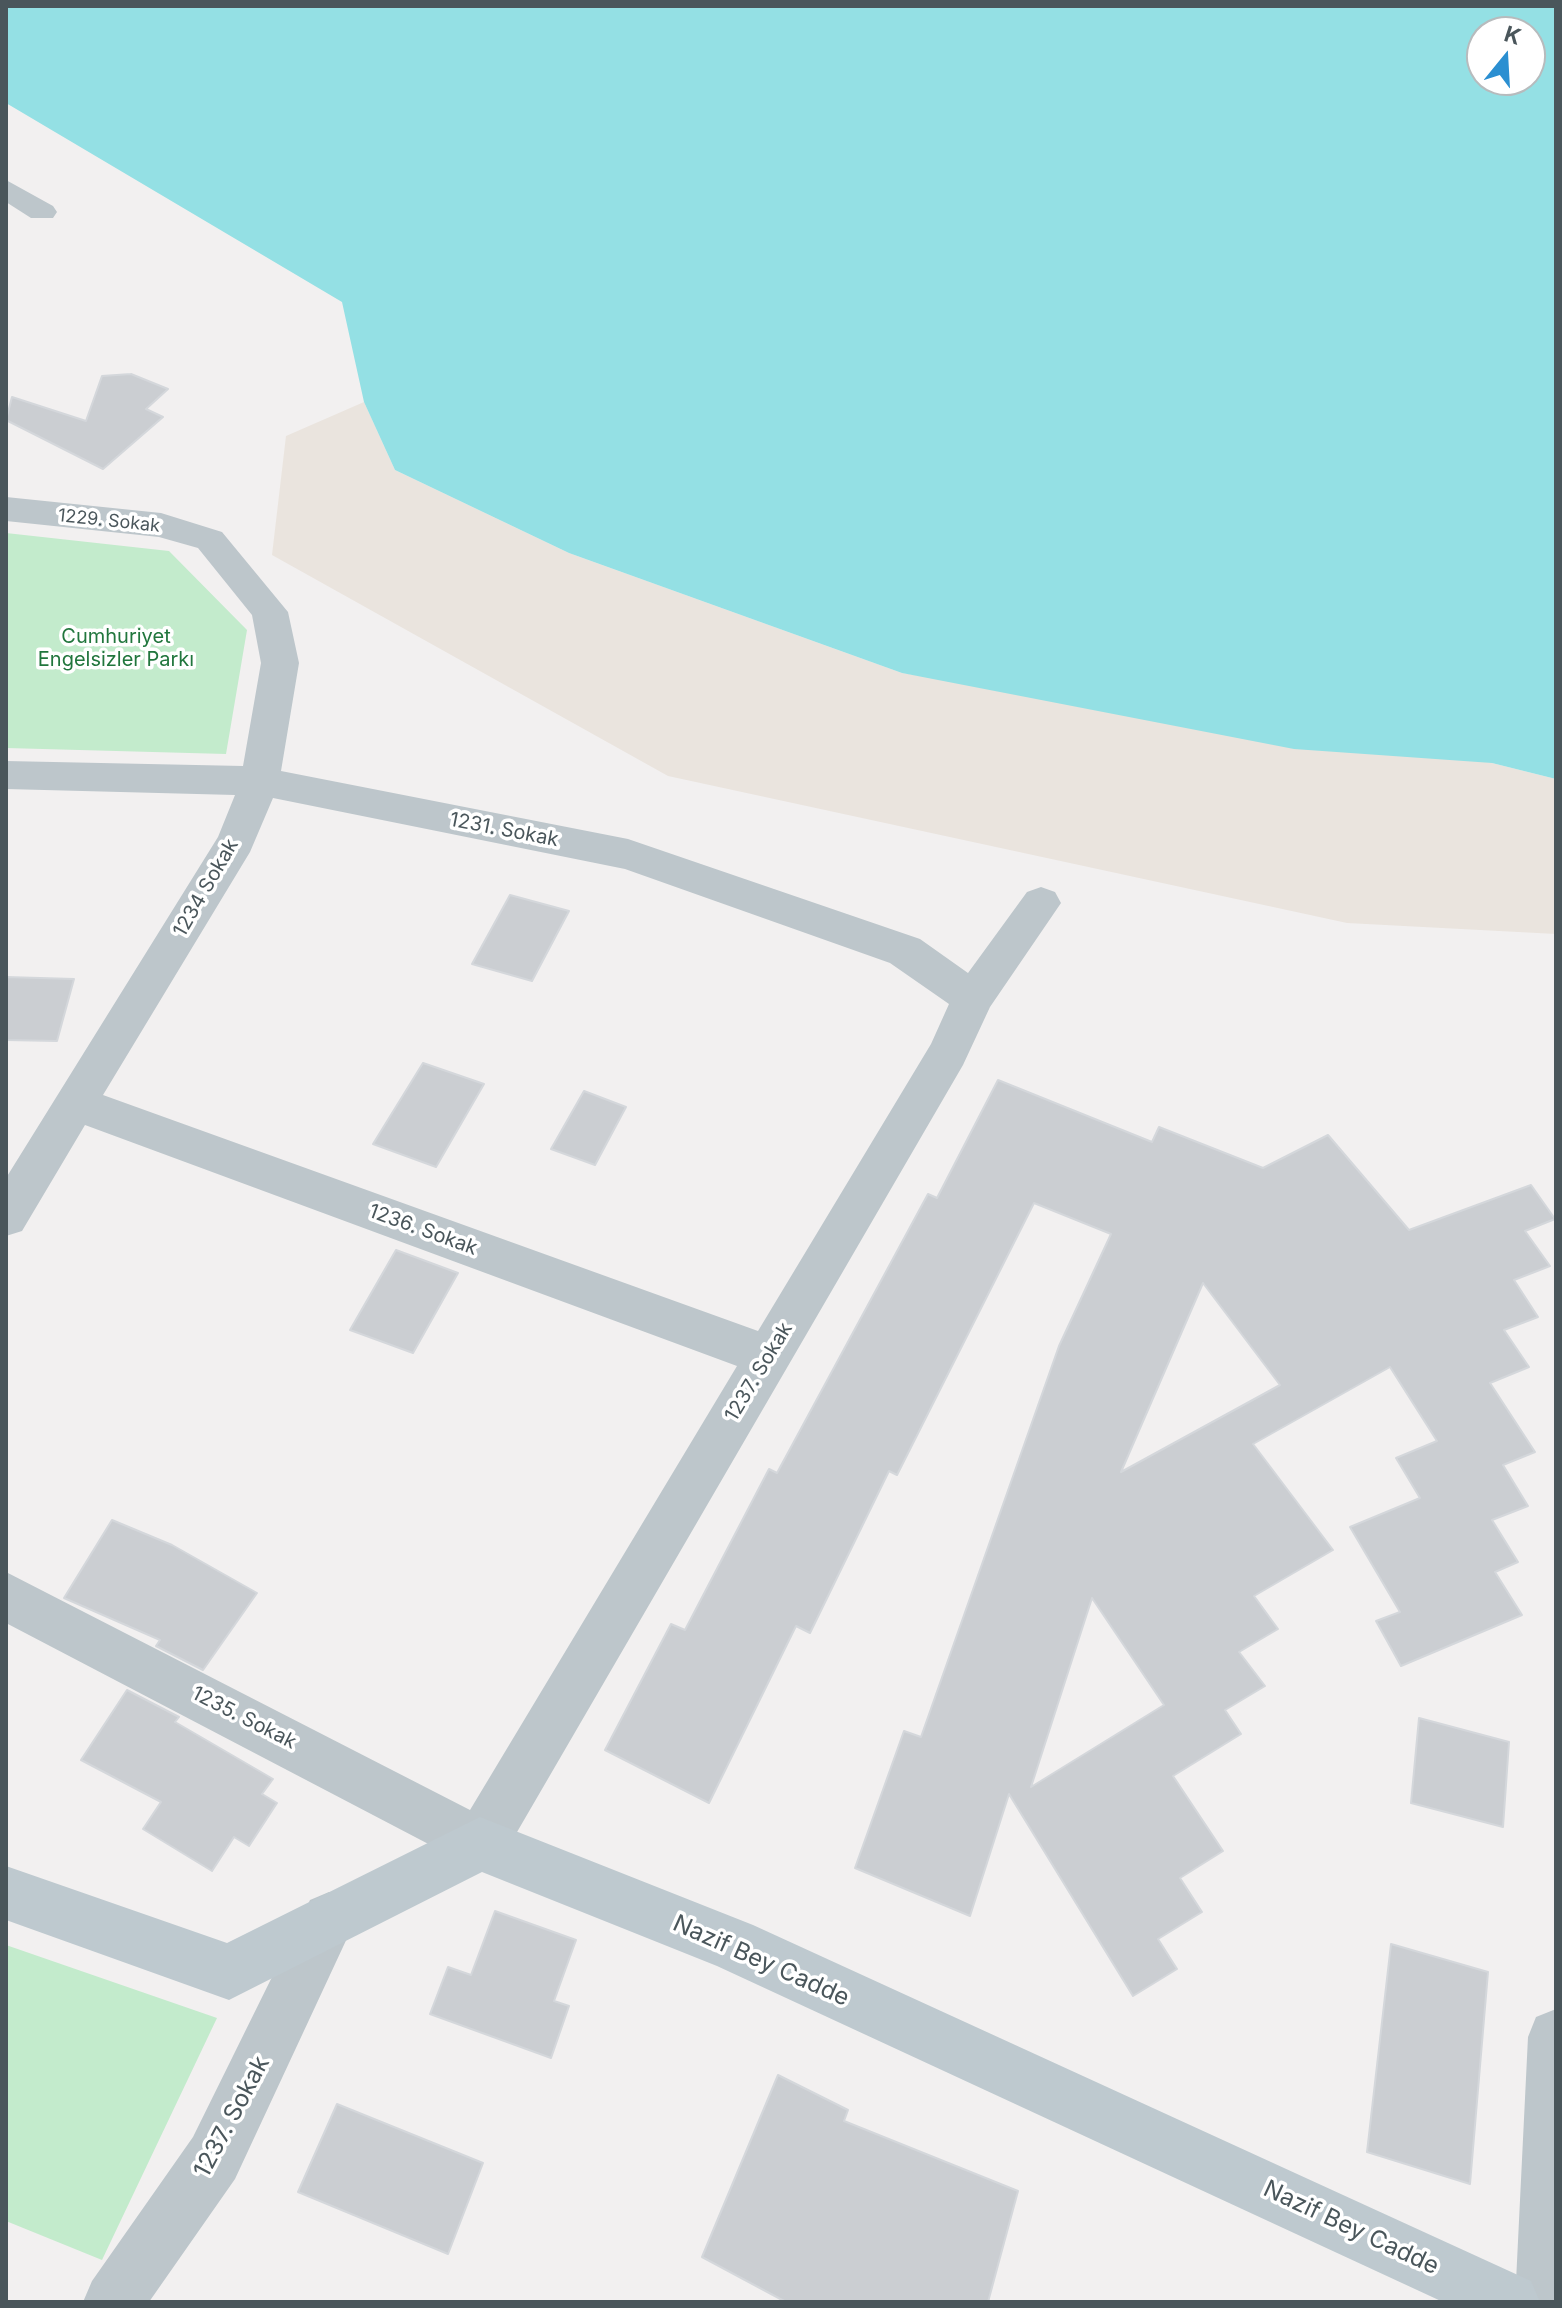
<!DOCTYPE html>
<html>
<head>
<meta charset="utf-8">
<style>
  body { margin:0 }
  #map { position:relative; width:1562px; height:2308px; overflow:hidden; background:#f2f0f0; font-family:Inter,sans-serif }
  canvas { display:block }
  .frame { position:absolute; inset:0; border:8px solid #4a565b; pointer-events:none }
  .north { position:absolute; left:1466px; top:16px; width:80px; height:80px; box-sizing:border-box; background:#fff; border:2px solid #b7bbbd; border-radius:50%; rotate:18deg; font-size:22px; font-weight:700; line-height:32px; text-align:center; color:#4a565b }
  .north::after { content:''; display:block; margin:auto; width:28px; height:36px; background:#2b8fd1; clip-path:polygon(50% 0,100% 100%,50% 72%,0 100%) }
</style>
</head>
<body>
<div id="map">
<canvas width="1562" height="2308"></canvas>
<div class="frame"></div>
<div class="north">K</div>
</div>
<script>
const context = document.querySelector('canvas').getContext('2d');
context.lineJoin = 'round';
function fillPath(path, color) { context.fillStyle = color; context.fill(path, 'evenodd'); }
const poly = rows => new Path2D(rows.map(r => 'M' + r).join(''));
function strokePath(path, color, width, dash) { context.strokeStyle = color; context.lineWidth = width; context.lineCap = dash ? 'butt' : 'round'; context.setLineDash(dash || []); context.stroke(path); }
function label(font, color, halo, rows, align = 'center') {
  context.font = font + ' Inter,sans-serif'; context.lineWidth = 7; context.setLineDash([]); context.textBaseline = 'middle'; context.strokeStyle = halo; context.fillStyle = color; for (const [text, x, y, turn = 0] of rows) {
    context.save(); context.translate(x, y); context.rotate((+turn || 0) * Math.PI / 180); context.textAlign = isNaN(turn) ? turn : align; if (halo) context.strokeText(text, 0, 0); context.fillText(text, 0, 0); context.restore();
  }
}
fillPath(poly([
  [6,533,169,551,247,630,226,754,6,748],
  [6,1945,217,2018,102,2260,6,2221]
]), '#c3ebcc');
fillPath(poly([
  [364,402,395,470,569,553,902,673,1492,763,1556,779,1556,934,1347,923,668,776,272,555,286,436]
]), '#eae4de');
fillPath(poly([
  [6,6,1556,6,1556,779,1492,763,1294,749,902,673,569,553,395,470,364,402,342,302,6,103],
  [1482,32,1530,32,1530,80,1482,80]
]), '#94e0e4');
const building = poly([
  [131,374,168,389,146,409,163,417,103,469,6,420,12,397,86,421,102,376,131,374],
  [510,895,569,911,532,981,472,964,510,895],
  [6,977,74,979,57,1041,6,1040,6,977],
  [423,1063,484,1084,436,1167,373,1144,423,1063],
  [998,1080,1152,1142,1159,1127,1263,1168,1328,1135,1409,1230,1531,1185,1555,1219,1525,1231,1550,1266,1514,1280,1538,1317,1504,1330,1529,1367,1490,1383,1535,1452,1503,1465,1528,1506,1492,1520,1518,1562,1495,1572,1522,1615,1401,1666,1376,1621,1400,1612,1350,1527,1420,1498,1396,1458,1437,1441,1390,1367,1253,1444,1333,1550,1254,1596,1278,1629,1239,1652,1265,1686,1225,1710,1241,1734,1173,1776,1223,1851,1180,1878,1202,1912,1158,1939,1177,1969,1133,1996,1009,1794,970,1916,855,1868,904,1731,921,1737,1059,1346,1111,1234,1034,1203,897,1475,889,1471,810,1633,796,1626,709,1803,605,1750,671,1624,685,1630,769,1469,777,1473,928,1194,937,1198,998,1080],
  [1203,1283,1280,1385,1121,1472,1203,1283],
  [1092,1598,1164,1705,1031,1787,1092,1598],
  [584,1091,626,1107,595,1165,551,1149,584,1091],
  [396,1250,458,1273,413,1353,350,1330,396,1250],
  [112,1520,172,1545,257,1593,203,1670,156,1646,160,1640,64,1598,112,1520],
  [127,1690,179,1717,175,1722,273,1779,262,1794,277,1803,249,1846,234,1837,212,1871,143,1829,161,1802,81,1760,127,1690],
  [1419,1718,1509,1742,1503,1827,1411,1803,1419,1718],
  [495,1911,576,1940,554,2001,569,2006,551,2058,430,2014,448,1967,471,1975,495,1911],
  [1391,1944,1488,1972,1470,2184,1367,2152,1391,1944],
  [778,2075,848,2110,844,2121,1018,2191,988,2302,786,2302,702,2257,778,2075],
  [337,2104,483,2163,448,2254,298,2192,337,2104]
]);
fillPath(building, '#cbced2');
strokePath(building, '#d4d7db', 2);
fillPath(poly([
  [6,180,53,206,57,212,53,218,31,218,6,202,6,180],
  [6,497,161,513,222,532,288,612,299,663,281,771,628,839,920,939,968,973,1027,892,1041,887,1055,892,1061,903,990,1007,963,1065,499,1863,480,1871,6,1623,6,1572,470,1810,737,1366,85,1125,22,1231,6,1236,6,1178,218,837,235,795,6,789,6,761,243,766,261,663,252,615,198,548,159,537,6,521,6,497],
  [273,798,625,869,890,963,949,1004,931,1044,758,1331,103,1095,250,852,273,798],
  [329,1892,348,1900,356,1919,235,2179,149,2302,83,2302,92,2281,193,2137,310,1900,329,1892],
  [1556,2009,1556,2302,1515,2302,1528,2037,1536,2017,1556,2009]
]), '#bdc6cb');
fillPath(poly([
  [480,1817,753,1925,1531,2281,1540,2302,1443,2302,717,1966,482,1872,229,2000,6,1920,6,1866,227,1943,480,1817]
]), '#bec9cf');
label('18px', '#4a565b', '#fff', [
  ["1229. Sokak",109,521,6]
]);
label('20px', '#21763d', '#fff', [
  ["Cumhuriyet",116,637],
  ["Engelsizler Parkı",116,660]
]);
label('20px', '#4a565b', '#fff', [
  ["1231. Sokak",504,830,11],
  ["1234 Sokak",206,888,-60],
  ["1236. Sokak",423,1230,20],
  ["1237. Sokak",759,1372,-59],
  ["1235. Sokak",244,1718,27]
]);
label('24px', '#4a565b', '#fff', [
  ["Nazif Bey Cadde",761,1961,24],
  ["1237. Sokak",232,2117,-62],
  ["Nazif Bey Cadde",1351,2228,25]
]);
</script>
</body>
</html>
